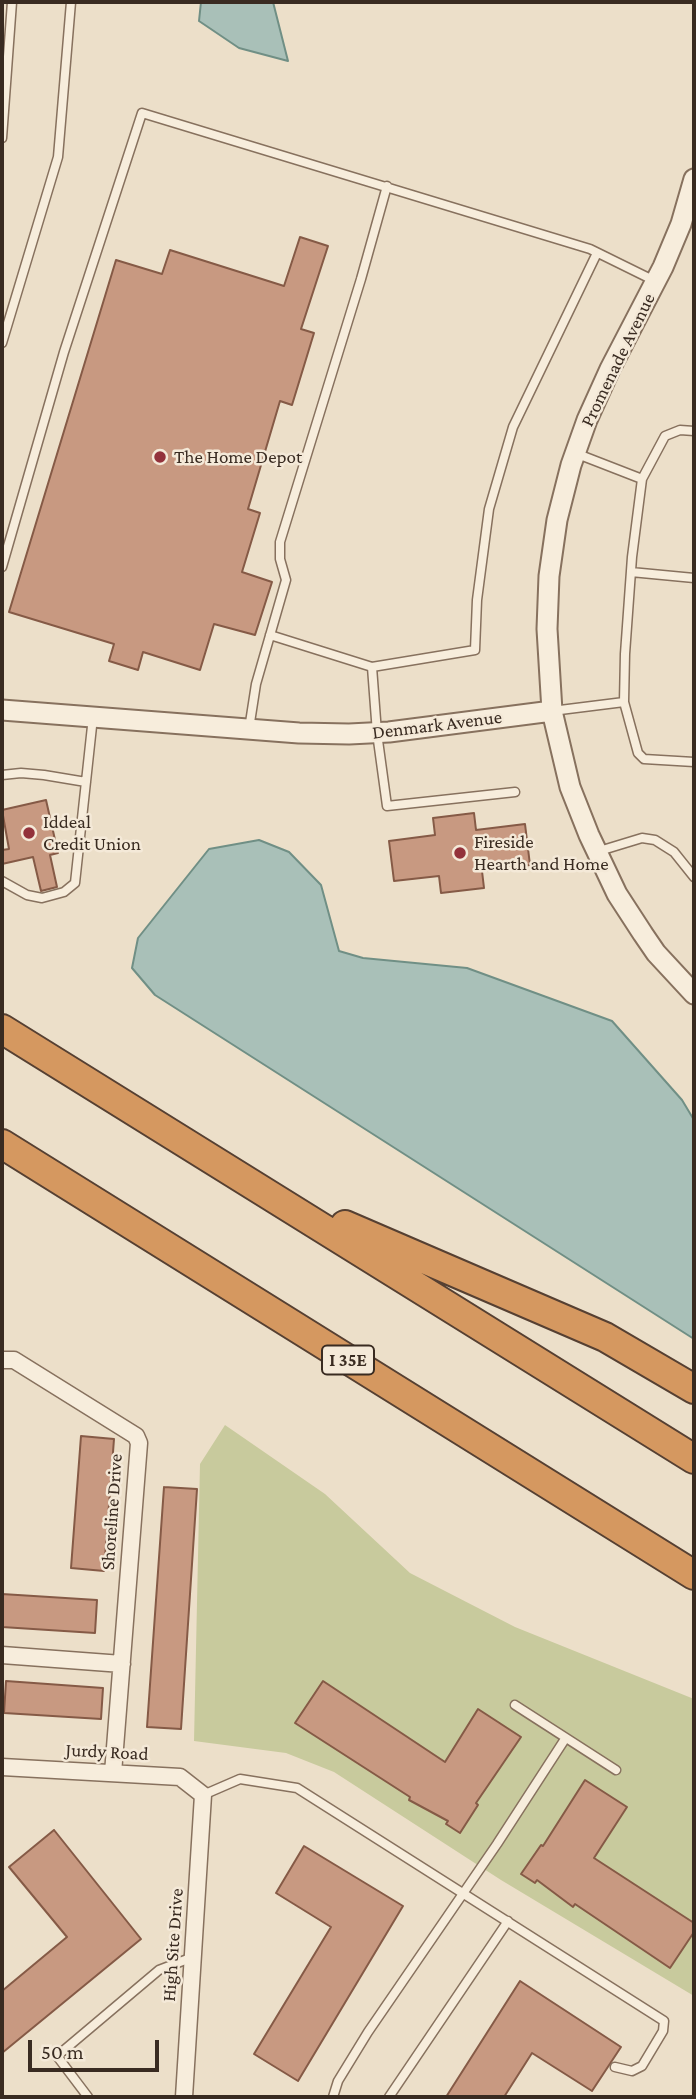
<!DOCTYPE html>
<html>
<head>
<meta charset="utf-8">
<style>
  body { margin:0 }
  #map { position:relative; width:696px; height:2099px; overflow:hidden; background:#ecdfc9; font-family:"Crimson Pro",serif }
  canvas { display:block }
  .frame { position:absolute; inset:0; border:4px solid #392b21; pointer-events:none }
  .scale { position:absolute; left:28px; top:2040px; width:131px; height:32px; box-sizing:border-box; border:4px solid #392b21; border-top:0; padding-left:9px; font-size:21px; line-height:24px; white-space:nowrap; color:#392b21; -webkit-text-stroke:5px #f4e9d8; paint-order:stroke }
</style>
</head>
<body>
<div id="map">
<canvas width="696" height="2099"></canvas>
<div class="frame"></div>
<div class="scale">50 m</div>
</div>
<script>
const context = document.querySelector('canvas').getContext('2d');
context.lineJoin = 'round';
function fillPath(path, color) { context.fillStyle = color; context.fill(path, 'evenodd'); }
const poly = rows => new Path2D(rows.map(r => 'M' + r).join(''));
function strokePath(path, color, width, dash) { context.strokeStyle = color; context.lineWidth = width; context.lineCap = dash ? 'butt' : 'round'; context.setLineDash(dash || []); context.stroke(path); }
function label(font, color, halo, rows, align = 'center') {
  context.font = font + ' "Crimson Pro",serif'; context.lineWidth = 5; context.setLineDash([]); context.textBaseline = 'middle'; context.strokeStyle = halo; context.fillStyle = color; for (const [text, x, y, turn = 0] of rows) {
    context.save(); context.translate(x, y); context.rotate((+turn || 0) * Math.PI / 180); context.textAlign = isNaN(turn) ? turn : align; if (halo) context.strokeText(text, 0, 0); context.fillText(text, 0, 0); context.restore();
  }
}
fillPath(poly([
  [225,1425,325,1494,410,1573,515,1627,694,1699,694,1996,501,1880,334,1772,286,1753,194,1741,200,1464]
]), '#c8ca9d');
const water = poly([
  [201,2,273,2,288,61,239,48,199,21,201,2],
  [259,840,289,852,321,885,339,951,363,958,467,968,612,1021,682,1100,694,1120,694,1339,155,995,132,968,138,938,209,849,259,840]
]);
fillPath(water, '#a9c0b8');
strokePath(water, '#708f85', 2);
const building = poly([
  [300,237,328,246,301,329,314,333,292,405,280,401,248,509,260,513,242,572,272,582,255,635,214,624,200,670,143,652,138,670,109,661,114,644,9,612,116,260,162,274,170,250,284,286,300,237],
  [46,800,58,853,50,855,57,887,41,891,33,857,2,864,2,850,9,849,2,810,46,800],
  [474,813,476,830,525,824,530,865,482,871,484,888,441,893,439,876,394,881,389,841,435,835,433,818,474,813],
  [81,1436,114,1439,104,1571,71,1568,81,1436],
  [164,1487,197,1489,181,1729,147,1727,164,1487],
  [2,1594,97,1600,95,1633,2,1627,2,1594],
  [6,1681,103,1688,101,1719,4,1713,6,1681],
  [323,1681,445,1762,478,1709,521,1737,476,1803,478,1805,460,1833,446,1824,448,1821,409,1800,410,1797,295,1723,323,1681],
  [585,1780,627,1807,594,1858,694,1923,694,1932,670,1968,575,1904,573,1907,537,1880,535,1883,521,1874,541,1845,543,1846,585,1780],
  [54,1830,141,1939,2,2053,2,1991,67,1937,9,1867,54,1830],
  [304,1846,403,1906,298,2081,254,2054,331,1927,276,1893,304,1846],
  [520,1981,621,2047,592,2091,532,2053,504,2097,446,2097,520,1981]
]);
fillPath(building, '#c89981');
strokePath(building, '#855a46', 2);
const service = poly([
  [2,138,12,2],
  [2,343,58,157,71,2],
  [694,431,680,430,665,436,642,479,632,557,625,654,624,702,638,753,644,759,694,762],
  [575,453,642,479],
  [2,567,64,352,142,113,590,249,655,281],
  [631,572,694,578],
  [270,635,372,667,475,650,477,600,489,509,513,427,597,253],
  [372,667,377,733,387,806,515,792],
  [552,711,624,702],
  [249,729,256,684,286,580,280,559,280,542,361,279,387,186],
  [2,775,21,773,44,775,86,782],
  [596,852,642,838,655,840,674,852,694,877],
  [2,881,27,895,42,898,64,892,75,883,93,717],
  [515,1705,616,1770],
  [203,1795,240,1779,297,1788,664,2021,663,2031,642,2066,632,2071,615,2067],
  [88,2097,57,2056,159,1970,193,1957],
  [333,2097,338,2081,368,2032,497,1844,565,1739],
  [389,2097,508,1921]
]);
const minor = poly([
  [2,1360,14,1360,136,1436,139,1443,113,1773],
  [2,1655,122,1664],
  [2,1767,180,1777,203,1795,184,2097]
]);
const tertiary = poly([
  [694,179,681,224,663,267,610,369,587,420,571,465,557,520,549,576,547,629,552,711,570,787,589,835,617,894,643,934,656,953,694,994],
  [2,710,299,733,349,734,389,732,552,711]
]);
const motorway = poly([
  [2,1029,694,1459],
  [2,1144,694,1575],
  [345,1225,605,1337,694,1389]
]);
strokePath(service, '#87715e', 11);
strokePath(minor, '#87715e', 19);
strokePath(tertiary, '#87715e', 23);
strokePath(motorway, '#564032', 32);
strokePath(service, '#f7eddc', 8);
strokePath(minor, '#f7eddc', 16);
strokePath(tertiary, '#f7eddc', 19);
strokePath(motorway, '#d59860', 28);
for (const [x, y, r, color] of [
  [160,457,7,"#93323b"],
  [29,833,7,"#93323b"],
  [460,853,7,"#93323b"]
]) { const dot = new Path2D(); dot.arc(x, y, r, 0, 2 * Math.PI); context.fillStyle = color; context.fill(dot); strokePath(dot, '#f4e9d8', 2.5); }
for (const [x, y, w] of [
  [348,1360,52]
]) { const box = new Path2D(); box.roundRect(x - w / 2, y - 14.5, w, 29, 5); context.fillStyle = '#f4e9d8'; context.fill(box); strokePath(box, '#392b21', 2); }
label('bold 18px', '#392b21', null, [
  ["I 35E",348,1360]
]);
label('19px', '#392b21', '#f4e9d8', [
  ["Promenade Avenue",618,360,-64],
  ["Denmark Avenue",437,725,-7],
  ["Shoreline Drive",112,1512,-86],
  ["Jurdy Road",107,1752,3],
  ["High Site Drive",173,1945,-86]
]);
label('19px', '#392b21', '#f4e9d8', [
  ["The Home Depot",174,457],
  ["Iddeal",43,822],
  ["Credit Union",43,844],
  ["Fireside",474,842],
  ["Hearth and Home",474,864]
], 'left');
</script>
</body>
</html>
